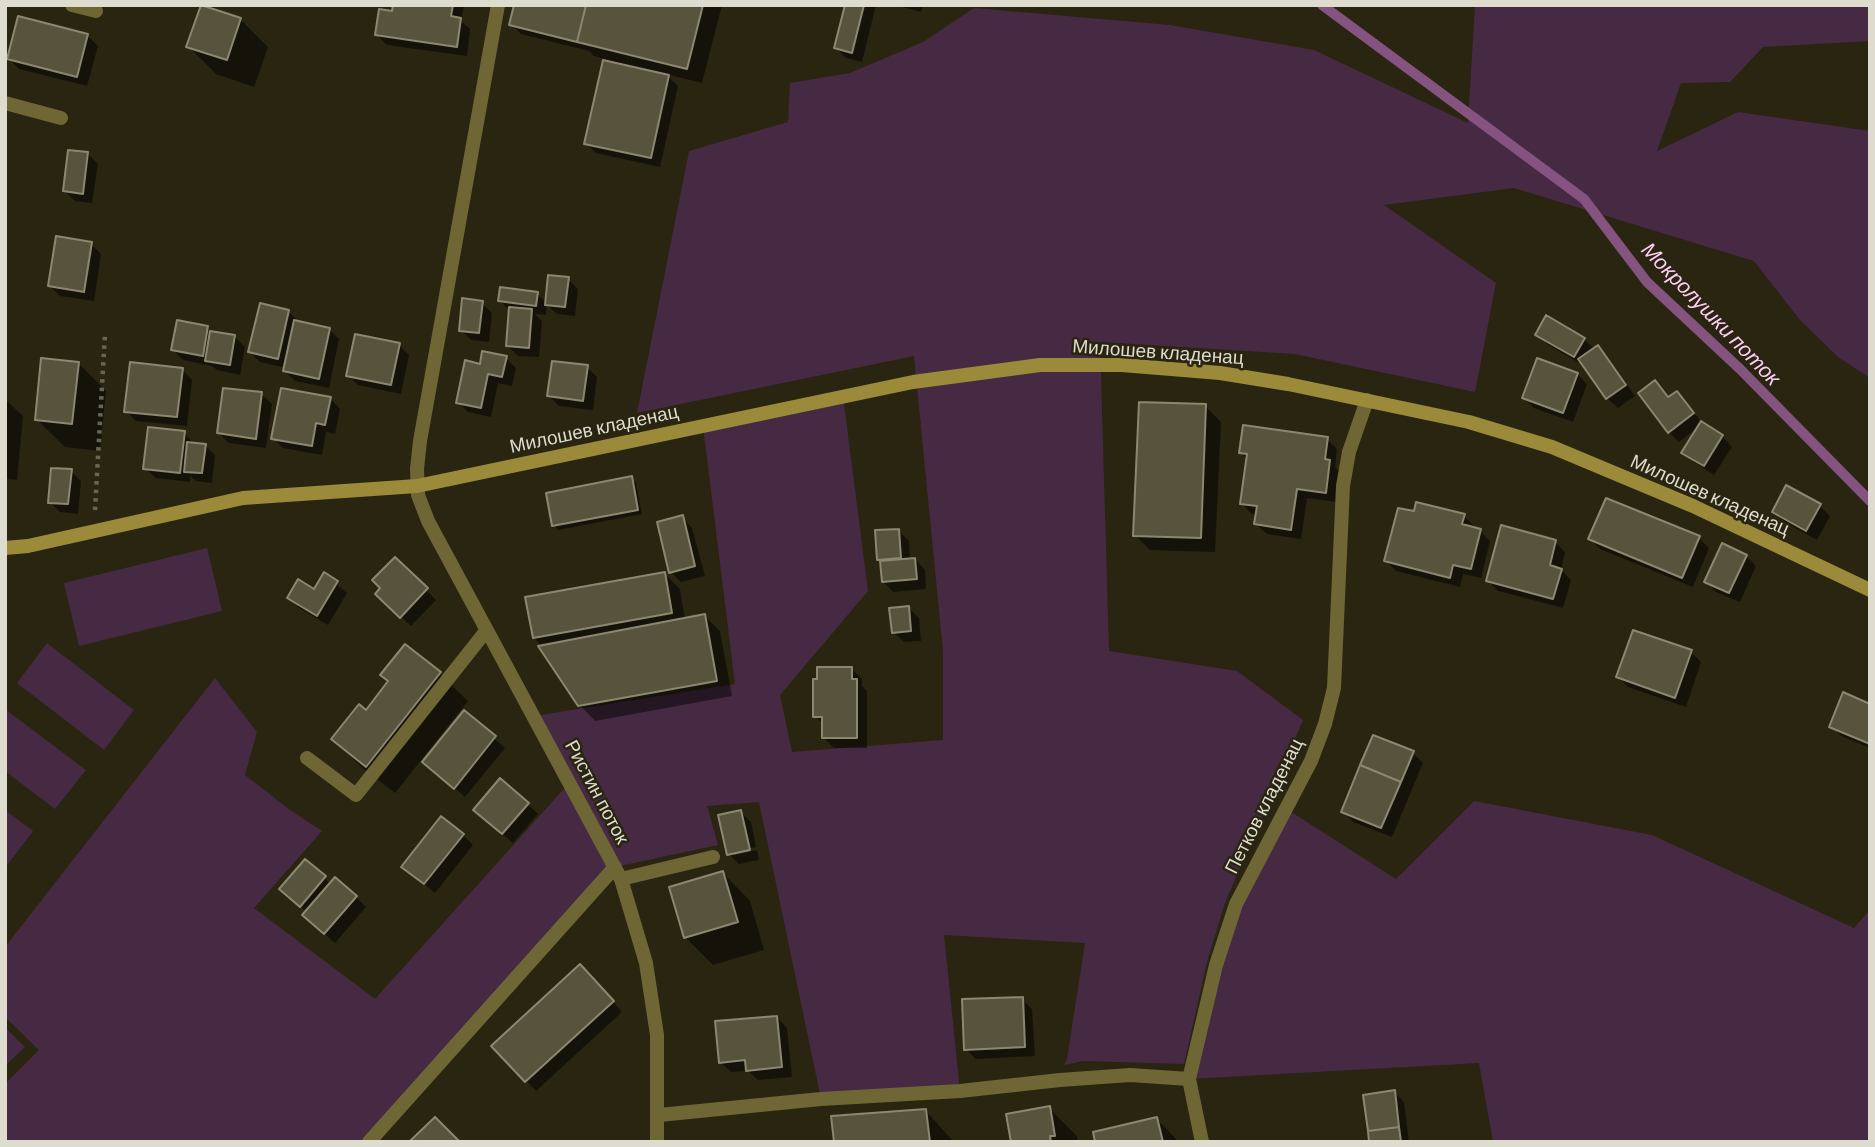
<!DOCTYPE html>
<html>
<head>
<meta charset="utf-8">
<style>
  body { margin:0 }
  #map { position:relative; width:1875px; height:1147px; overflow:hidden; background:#292511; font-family:Barlow,sans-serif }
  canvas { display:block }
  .frame { position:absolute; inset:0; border:7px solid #dedbcf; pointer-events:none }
</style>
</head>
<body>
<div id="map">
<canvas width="1875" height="1147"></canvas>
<div class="frame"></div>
</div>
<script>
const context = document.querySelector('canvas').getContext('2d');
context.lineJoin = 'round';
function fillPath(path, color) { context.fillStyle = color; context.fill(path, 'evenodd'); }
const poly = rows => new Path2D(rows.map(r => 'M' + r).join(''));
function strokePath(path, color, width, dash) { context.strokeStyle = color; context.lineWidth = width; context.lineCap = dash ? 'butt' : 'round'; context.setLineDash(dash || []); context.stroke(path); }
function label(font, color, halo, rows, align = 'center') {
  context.font = font + ' Barlow,sans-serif'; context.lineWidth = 5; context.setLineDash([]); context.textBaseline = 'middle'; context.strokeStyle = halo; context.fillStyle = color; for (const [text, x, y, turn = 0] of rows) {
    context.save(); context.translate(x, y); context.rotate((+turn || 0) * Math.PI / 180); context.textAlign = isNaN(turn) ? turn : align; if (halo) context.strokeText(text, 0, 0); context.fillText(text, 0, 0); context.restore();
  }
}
fillPath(poly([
  [1475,5,1870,5,1870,41,1763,47,1730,82,1681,83,1657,151,1738,112,1870,131,1870,378,1838,357,1800,320,1754,261,1514,188,1384,205,1496,283,1475,392,1295,354,1100,342,1109,651,1237,671,1303,720,1225,903,1207,962,1184,1064,1083,1061,1064,1065,1067,1059,1085,943,944,935,960,1091,821,1099,759,802,707,806,718,845,615,867,369,1142,5,1142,5,1084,39,1050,5,1017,5,947,215,678,257,732,245,775,290,810,322,831,254,908,375,999,570,782,534,716,735,684,703,426,843,396,868,591,780,695,792,752,943,740,943,651,914,356,637,413,689,151,788,122,790,83,850,73,923,42,974,8,1170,25,1314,50,1468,123],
  [207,548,222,611,79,646,64,583],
  [47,643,134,710,104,750,17,683],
  [5,709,86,770,55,809,5,771],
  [1474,801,1652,835,1854,928,1870,910,1870,1142,1493,1142,1479,1063,1189,1079,1216,965,1285,808,1396,879],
  [5,810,33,831,5,868],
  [5,1027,25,1047,5,1066]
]), '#462a43');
fillPath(poly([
  [395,5,464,5,461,21,470,29,467,56,387,45,377,35,393,13],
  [516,5,722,5,702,83,666,74,678,86,660,167,596,153,586,143,605,59,594,56,589,51,521,34,511,24],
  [846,5,876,5,862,62,846,58,836,48],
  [895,5,923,5,921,12],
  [240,19,268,47,254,87,216,74,188,46],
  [87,35,98,46,87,86,19,69,9,59],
  [88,154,98,164,92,203,75,201,65,191],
  [91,244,101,254,94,301,60,296,50,286],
  [568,279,578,289,575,316,557,314,547,305,546,315,535,314,542,321,539,357,518,356,507,345,510,311,500,301,537,294,547,303],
  [482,303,492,313,489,342,471,340,461,330],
  [288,311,298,321,329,329,339,339,329,388,295,381,285,371,286,368,260,362,250,352],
  [207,328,213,333,235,337,245,347,240,375,217,370,212,366,183,360,173,350],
  [1537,334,1584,339,1595,350,1598,348,1608,358,1635,396,1618,408,1607,398,1586,367,1547,344],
  [399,345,409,355,401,394,358,385,348,375],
  [506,358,516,368,512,386,498,383,491,417,468,412,458,402,481,366],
  [78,363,106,391,100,451,65,447,37,420],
  [587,367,597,377,593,410,559,406,549,396],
  [182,369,192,380,187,426,136,421,126,411],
  [1577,374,1587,384,1573,422,1534,408,1524,398],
  [1655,382,1670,398,1677,393,1703,424,1722,436,1732,447,1714,475,1694,462,1684,452,1699,427,1679,442,1669,432],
  [261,394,272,404,266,448,229,443,219,433],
  [330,398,340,409,335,434,326,432,322,455,283,448,273,438],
  [5,399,23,416,17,480,5,479],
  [1205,406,1221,422,1215,552,1150,550,1135,535],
  [184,432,194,444,205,445,215,455,212,483,196,481,190,476,190,482,156,478,145,468],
  [1327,439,1337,449,1335,467,1340,472,1336,502,1307,498,1301,539,1267,534,1256,524,1258,515,1252,514,1242,504,1248,460,1240,452],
  [71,471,81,481,78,514,60,512,50,502],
  [631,478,636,483,642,514,558,530,554,525],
  [1787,487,1820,506,1830,516,1817,540,1784,522,1774,512],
  [1464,516,1474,526,1473,529,1480,531,1490,541,1481,578,1463,574,1460,587,1396,571,1386,561],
  [682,517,692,528,705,576,681,582,671,572],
  [898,530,909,541,910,560,915,559,925,570,926,589,893,592,883,581,877,532],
  [1699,538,1709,548,1693,587,1600,549,1590,539],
  [1555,542,1565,552,1561,570,1571,580,1563,608,1498,591,1488,581],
  [1746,556,1756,566,1740,602,1716,592,1706,581],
  [395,559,436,600,411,626,377,594],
  [665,574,680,589,685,620,704,616,720,631,732,696,595,721,580,705,543,647,534,638],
  [325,575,347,593,328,625,299,608,289,598,315,591],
  [908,607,919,618,921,641,904,642,893,632],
  [405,646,440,674,468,701,395,793,361,767,334,739,366,712,390,682],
  [1691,652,1701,662,1686,707,1628,687,1618,677],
  [852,669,862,679,862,686,867,691,867,748,834,748,824,738,824,725,815,716],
  [1870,706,1870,748,1841,736,1831,726],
  [464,712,505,748,465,797,424,762],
  [1413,753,1423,763,1392,837,1353,822,1343,811],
  [528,804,538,814,513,843,485,820],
  [741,812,751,822,756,847,734,852,734,855,757,850,759,860,739,864,729,854],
  [463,835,473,845,435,893,404,867],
  [305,861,331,884,356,897,366,907,335,943,314,925,307,912,292,899],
  [723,873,750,901,764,950,713,965,685,937],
  [590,976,622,1012,536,1091,494,1046],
  [1022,999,1032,1009,1035,1056,976,1059,966,1049],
  [777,1017,787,1028,792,1077,758,1080,748,1071,731,1072,720,1062],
  [1394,1092,1404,1102,1409,1142,1371,1142],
  [1049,1108,1077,1136,1078,1142,1013,1142],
  [926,1111,954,1142,837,1142],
  [1157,1119,1179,1142,1097,1142]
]), '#0007');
strokePath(poly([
  [1322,5,1584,199,1647,282,1740,369,1870,501]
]), '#85537f', 10);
const building = poly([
  [201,5,241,18,227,60,186,47,201,5],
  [393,5,453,5,451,16,461,18,457,47,375,35,379,9,392,11,393,5],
  [514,5,586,5,577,42,509,25,514,5],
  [586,5,703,5,687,69,577,42,586,5],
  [845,5,864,5,852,53,834,48,845,5],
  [18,16,88,34,77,77,7,59,18,16],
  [603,60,669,75,651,158,584,144,603,60],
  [68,150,88,152,83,194,63,191,68,150],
  [56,236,92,242,84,292,48,286,56,236],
  [548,275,569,277,565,307,545,305,548,275],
  [500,287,538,292,536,306,498,301,500,287],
  [462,298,483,301,479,333,459,331,462,298],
  [260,303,289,310,278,359,248,352,260,303],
  [509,307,532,309,529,348,506,346,509,307],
  [1546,315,1585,338,1574,357,1535,335,1546,315],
  [177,320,208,326,203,356,171,350,177,320],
  [294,320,330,328,319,379,283,371,294,320],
  [210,331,235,335,230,365,205,361,210,331],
  [355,334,400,343,391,385,346,376,355,334],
  [1598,345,1626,385,1606,399,1578,359,1598,345],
  [482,351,507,356,502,377,488,374,481,408,456,403,465,360,480,364,482,351],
  [41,358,79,362,72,424,35,420,41,358],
  [1537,358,1578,373,1563,413,1522,398,1537,358],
  [552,361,588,365,583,401,547,396,552,361],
  [130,362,183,368,177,417,124,412,130,362],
  [1655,380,1668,397,1677,391,1694,413,1668,433,1638,393,1655,380],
  [223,388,262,392,256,439,217,433,223,388],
  [281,388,331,397,325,425,316,423,312,446,271,439,281,388],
  [1139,402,1206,404,1201,538,1133,536,1139,402],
  [1701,421,1723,435,1704,466,1681,453,1701,421],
  [1243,425,1328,437,1325,459,1330,460,1326,493,1297,489,1291,530,1254,524,1257,506,1240,504,1247,454,1239,453,1243,425],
  [148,427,185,431,180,473,143,469,148,427],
  [187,442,206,444,202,473,184,472,187,442],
  [51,468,72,469,68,504,48,503,51,468],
  [632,476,638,510,552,526,546,493,632,476],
  [1786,485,1821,504,1806,531,1772,512,1786,485],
  [1606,498,1700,536,1682,578,1588,539,1606,498],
  [1416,502,1465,514,1462,524,1481,529,1471,569,1453,565,1450,578,1384,561,1398,508,1414,511,1416,502],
  [683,515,695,566,669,573,657,522,683,515],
  [1501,525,1556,540,1550,565,1562,569,1553,599,1486,581,1501,525],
  [899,529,901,558,877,560,875,530,899,529],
  [1722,543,1747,555,1729,593,1704,582,1722,543],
  [395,557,428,588,400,618,375,594,380,588,372,580,395,557],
  [915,558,917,579,882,582,880,561,915,558],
  [324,572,338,581,317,616,287,598,298,579,314,589,324,572],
  [665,572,672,613,533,638,525,597,665,572],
  [909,606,911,631,892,633,889,608,909,606],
  [705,614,717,681,578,706,538,646,705,614],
  [1633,630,1692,650,1675,698,1616,677,1633,630],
  [405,644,441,672,366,767,331,739,359,704,366,710,388,681,380,675,405,644],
  [817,667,852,667,852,679,857,679,857,738,822,738,822,717,813,717,813,679,817,679,817,667],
  [1843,692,1870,704,1870,744,1829,727,1843,692],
  [464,710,496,736,454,789,422,762,464,710],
  [1373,735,1414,751,1401,782,1360,765,1373,735],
  [1360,765,1401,782,1381,828,1341,812,1360,765],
  [500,778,529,803,502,834,473,810,500,778],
  [741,810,750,850,727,855,718,815,741,810],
  [441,816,464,834,424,884,401,867,441,816],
  [305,859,326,876,300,907,279,889,305,859],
  [723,871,738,922,684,938,669,887,723,871],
  [335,877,357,896,324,934,302,915,335,877],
  [580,964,614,1001,525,1082,491,1046,580,964],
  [1023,997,1025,1047,964,1050,962,999,1023,997],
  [777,1016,782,1067,746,1071,745,1060,719,1063,715,1021,777,1016],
  [1395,1090,1399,1127,1368,1131,1363,1095,1395,1090],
  [1050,1106,1055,1136,1050,1136,1051,1142,1011,1142,1006,1114,1050,1106],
  [926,1109,930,1142,834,1142,831,1116,926,1109],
  [435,1117,459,1141,409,1142,435,1117],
  [1157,1117,1163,1142,1095,1142,1093,1132,1157,1117],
  [1399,1127,1401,1142,1369,1142,1368,1131,1399,1127]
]);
fillPath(building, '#57533d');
strokePath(building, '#8c8770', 2);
strokePath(poly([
  [95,510,105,333]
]), '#696554', 4.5, [3.5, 5]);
strokePath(poly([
  [72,5,96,11],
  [5,103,61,118],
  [307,758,356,795,486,631],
  [621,879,713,857]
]), '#6f6636', 14);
strokePath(poly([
  [498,5,420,441,417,469,418,495,428,521,621,879,646,963,657,1035,657,1142],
  [659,1115,821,1099,960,1091,1060,1080,1130,1075,1189,1079],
  [369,1142,615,867],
  [1202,1142,1189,1079,1216,965,1236,904,1311,761,1325,724,1334,688,1343,486,1349,452,1367,400]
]), '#6f6636', 14);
strokePath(poly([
  [5,548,28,546,243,498,417,486,913,382,1040,365,1122,365,1220,373,1288,384,1469,422,1552,447,1693,506,1870,590]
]), '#9a8a39', 14);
label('19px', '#dedbcf', '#292511', [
  ["Милошев кладенац",1158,352,4],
  ["Милошев кладенац",594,429,-12],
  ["Милошев кладенац",1710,495,24],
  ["Ристин поток",597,792,62],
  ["Петков кладенац",1264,806,-63]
]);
label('italic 21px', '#fecff7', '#292511', [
  ["Мокролушки поток",1711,314,46]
]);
</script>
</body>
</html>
